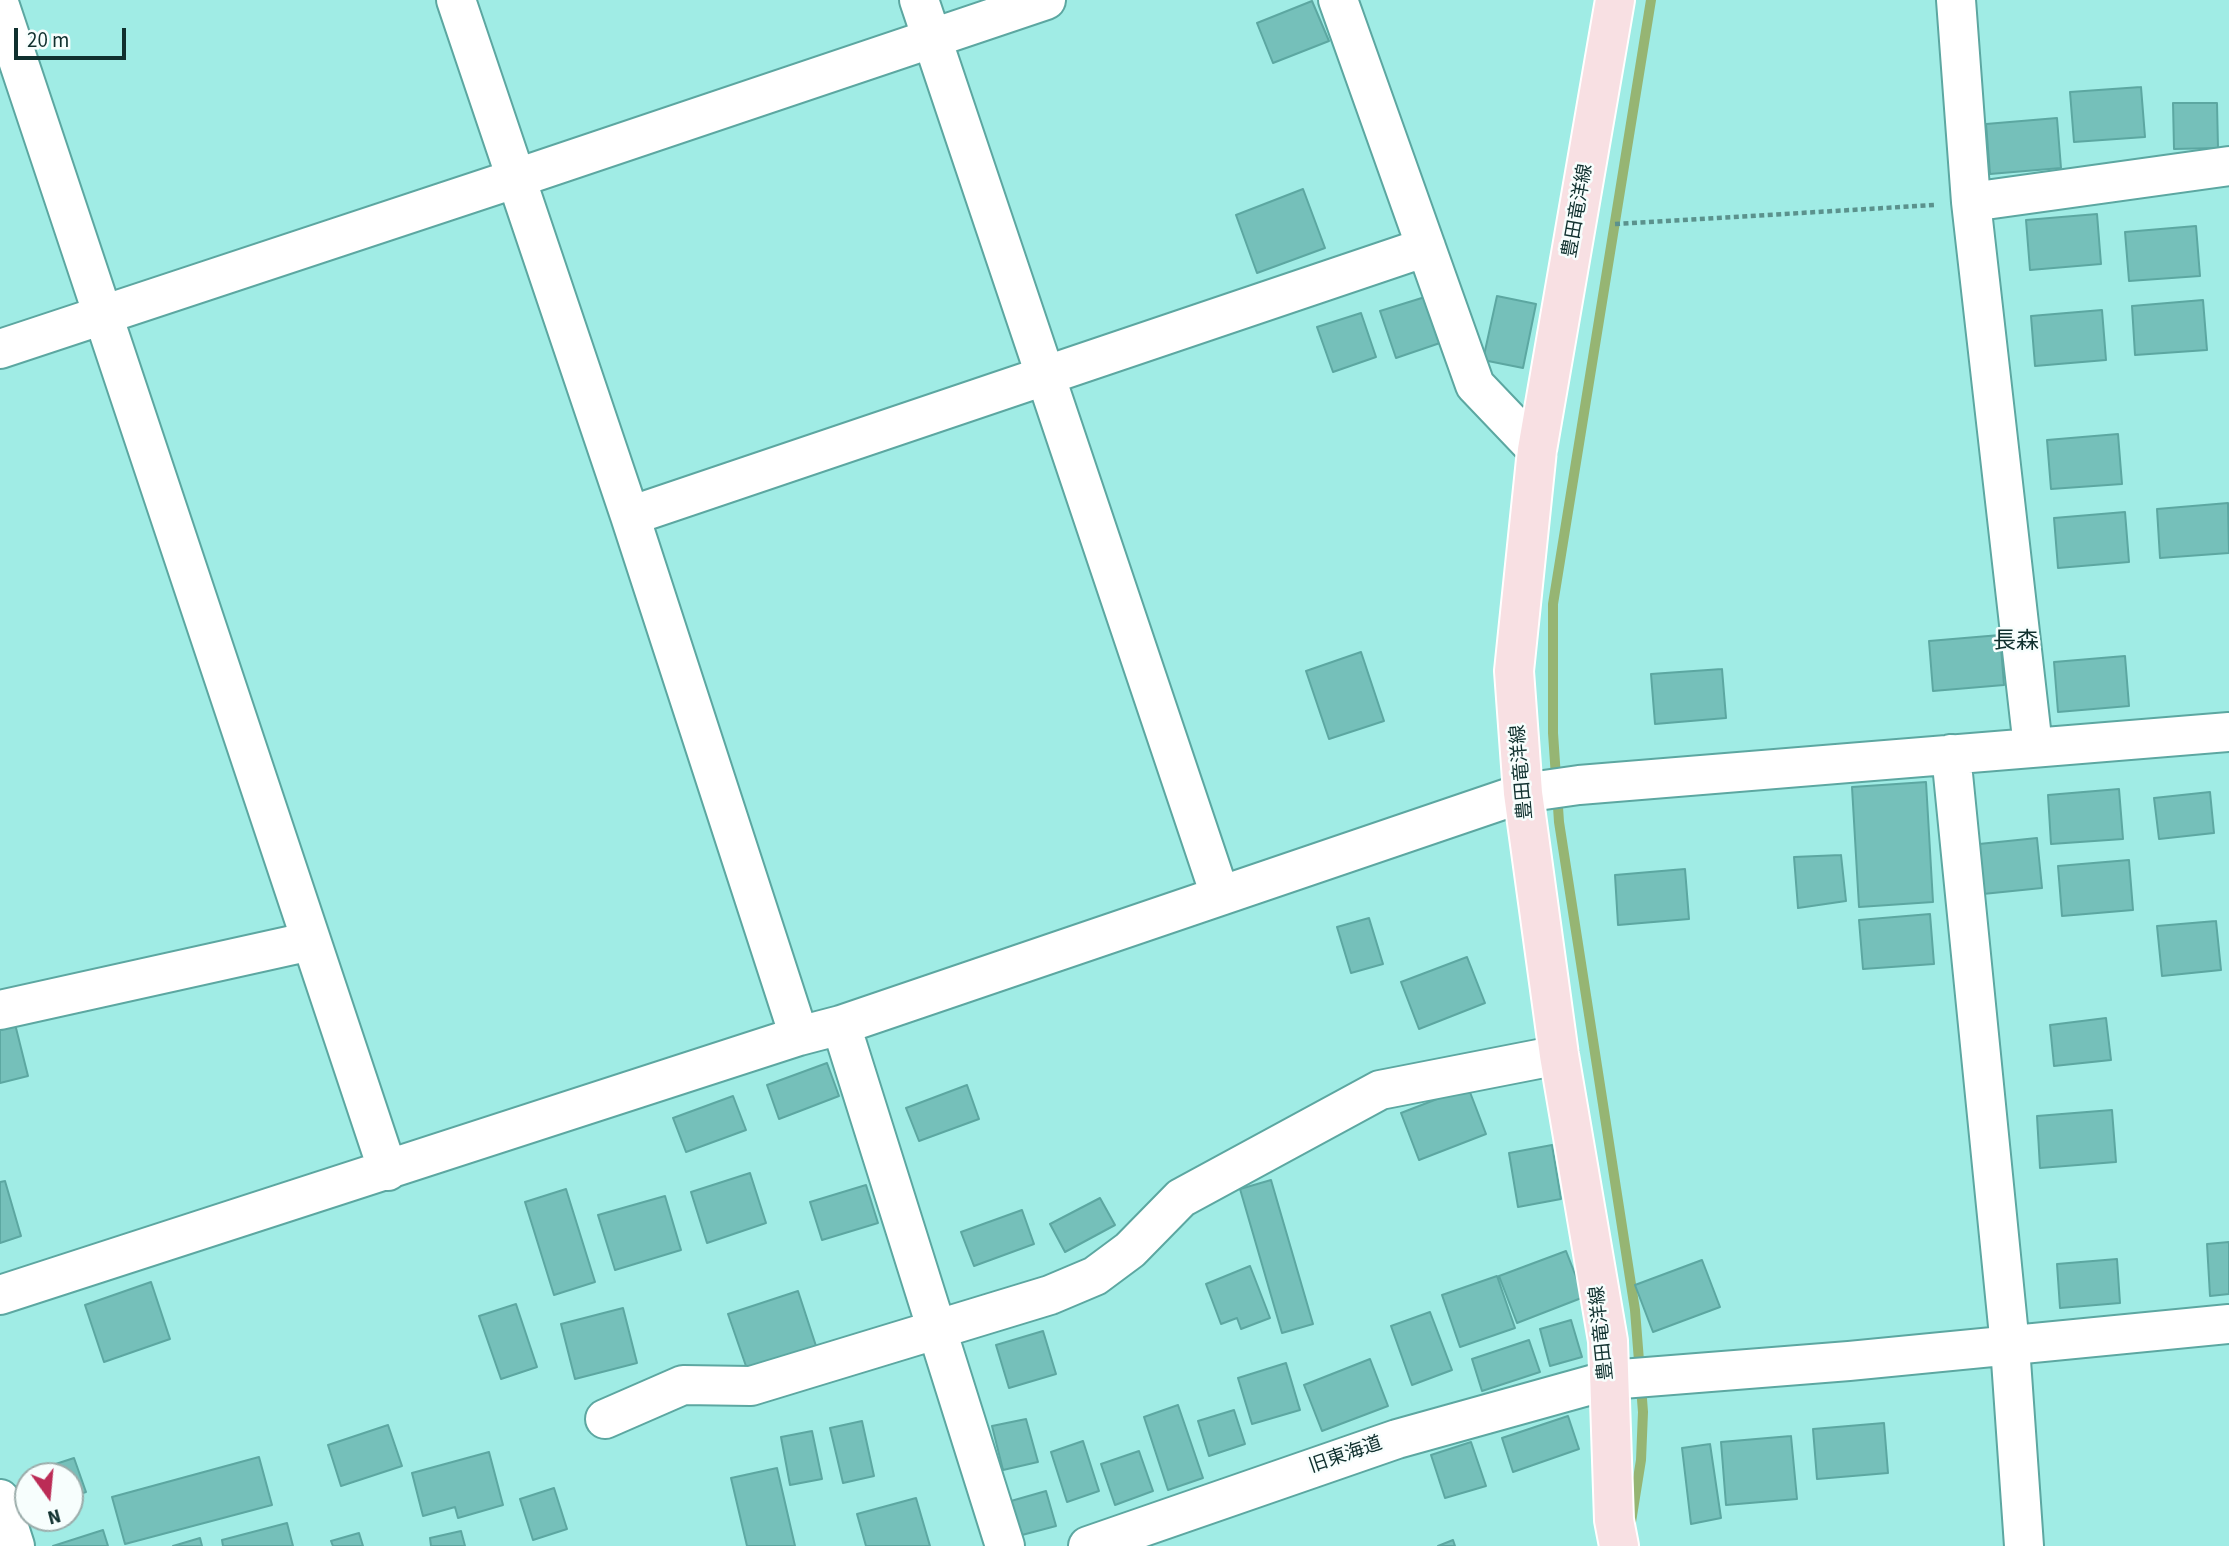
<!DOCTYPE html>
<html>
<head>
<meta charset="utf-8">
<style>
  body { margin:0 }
  #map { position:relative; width:2229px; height:1546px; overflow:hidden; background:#a0ece5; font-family:"Source Sans 3",sans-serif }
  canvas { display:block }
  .north { position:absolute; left:14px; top:1462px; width:70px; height:70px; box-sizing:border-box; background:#f7fefd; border:2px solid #9bacaa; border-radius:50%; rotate:165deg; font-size:19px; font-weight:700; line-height:28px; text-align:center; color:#10302e }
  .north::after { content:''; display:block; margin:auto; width:24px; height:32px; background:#bb2c56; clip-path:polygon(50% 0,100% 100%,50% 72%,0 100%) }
  .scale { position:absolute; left:14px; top:28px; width:112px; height:32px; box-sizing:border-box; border:4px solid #10302e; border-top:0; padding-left:9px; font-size:21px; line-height:24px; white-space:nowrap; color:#10302e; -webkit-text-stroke:5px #f7fefd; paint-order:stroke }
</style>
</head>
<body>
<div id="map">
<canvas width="2229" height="1546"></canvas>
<div class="north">N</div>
<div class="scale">20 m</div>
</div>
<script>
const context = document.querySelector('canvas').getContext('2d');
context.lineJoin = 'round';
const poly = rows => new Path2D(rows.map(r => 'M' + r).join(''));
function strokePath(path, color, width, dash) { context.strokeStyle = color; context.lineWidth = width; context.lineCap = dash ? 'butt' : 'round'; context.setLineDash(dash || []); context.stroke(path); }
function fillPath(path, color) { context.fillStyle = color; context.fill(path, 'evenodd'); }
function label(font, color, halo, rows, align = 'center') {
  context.font = font + ' "Source Sans 3","Noto Sans JP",sans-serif'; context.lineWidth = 5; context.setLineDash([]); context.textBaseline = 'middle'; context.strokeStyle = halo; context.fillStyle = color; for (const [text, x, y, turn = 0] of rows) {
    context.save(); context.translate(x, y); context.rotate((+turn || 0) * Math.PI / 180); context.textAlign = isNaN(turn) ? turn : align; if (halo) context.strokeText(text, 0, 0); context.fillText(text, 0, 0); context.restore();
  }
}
strokePath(poly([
  [1631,1522,1641,1460,1643,1412,1635,1310,1559,822,1553,733,1553,604,1651,0]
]), '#96b573', 10);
const building = poly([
  [1312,1,1329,41,1273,63,1257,23,1312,1],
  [2141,87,2145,137,2074,142,2070,92,2141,87],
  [2173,103,2217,103,2218,148,2174,149,2173,103],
  [2057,118,2061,168,1990,174,1986,124,2057,118],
  [1303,189,1325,248,1257,273,1236,215,1303,189],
  [2097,214,2101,264,2030,270,2026,220,2097,214],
  [2196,226,2200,276,2129,281,2125,232,2196,226],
  [1497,296,1536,304,1523,368,1483,360,1497,296],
  [1425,297,1440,343,1396,358,1380,311,1425,297],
  [2203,300,2207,350,2135,355,2132,306,2203,300],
  [2102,310,2106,360,2035,366,2031,316,2102,310],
  [1361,313,1376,357,1333,372,1317,327,1361,313],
  [2118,434,2122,484,2051,489,2047,440,2118,434],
  [2228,503,2229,553,2160,558,2157,509,2228,503],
  [2125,512,2129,562,2058,568,2054,518,2125,512],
  [2000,635,2004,685,1933,691,1929,641,2000,635],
  [1361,652,1384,721,1329,739,1306,671,1361,652],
  [2125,656,2129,706,2058,712,2054,662,2125,656],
  [1722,669,1726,718,1655,724,1651,674,1722,669],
  [1926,782,1933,902,1859,907,1852,787,1926,782],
  [2119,789,2123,839,2051,844,2048,795,2119,789],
  [2210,792,2214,833,2159,839,2154,798,2210,792],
  [2037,838,2042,888,1983,894,1979,844,2037,838],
  [1841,855,1846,901,1798,908,1794,857,1841,855],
  [2129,860,2133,910,2062,916,2058,866,2129,860],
  [1685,869,1689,919,1618,925,1615,875,1685,869],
  [1930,914,1934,964,1863,969,1859,920,1930,914],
  [1369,918,1383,964,1351,973,1337,927,1369,918],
  [2216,921,2221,970,2162,976,2157,926,2216,921],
  [1467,957,1485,1003,1419,1029,1401,982,1467,957],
  [2106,1018,2111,1060,2054,1066,2050,1025,2106,1018],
  [15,1024,28,1076,0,1083,0,1027,15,1024],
  [827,1063,839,1096,779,1119,767,1085,827,1063],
  [967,1085,979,1119,919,1141,906,1108,967,1085],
  [1468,1087,1486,1134,1419,1160,1401,1113,1468,1087],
  [733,1096,746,1130,686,1152,673,1118,733,1096],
  [2112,1110,2116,1162,2040,1168,2037,1116,2112,1110],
  [1552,1145,1561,1199,1518,1207,1509,1153,1552,1145],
  [750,1173,766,1223,707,1243,691,1192,750,1173],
  [1271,1180,1313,1324,1282,1333,1240,1189,1271,1180],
  [5,1181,21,1236,0,1243,0,1182,5,1181],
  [866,1185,878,1223,822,1240,810,1202,866,1185],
  [566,1189,595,1282,554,1295,525,1202,566,1189],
  [665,1196,681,1250,615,1270,598,1215,665,1196],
  [1100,1198,1115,1225,1065,1252,1050,1224,1100,1198],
  [1022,1210,1034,1244,974,1266,961,1232,1022,1210],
  [2229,1242,2229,1294,2210,1296,2207,1244,2229,1242],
  [1566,1251,1584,1297,1517,1323,1499,1276,1566,1251],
  [2117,1259,2120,1303,2060,1308,2057,1264,2117,1259],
  [1702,1260,1720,1307,1653,1332,1635,1285,1702,1260],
  [1250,1266,1270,1318,1241,1329,1237,1318,1221,1324,1206,1284,1250,1266],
  [1497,1276,1515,1328,1460,1347,1442,1295,1497,1276],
  [151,1282,170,1339,104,1362,85,1305,151,1282],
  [798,1291,816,1346,747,1369,728,1314,798,1291],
  [516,1304,537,1367,501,1379,479,1316,516,1304],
  [623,1308,637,1363,575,1379,561,1324,623,1308],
  [1430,1312,1452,1370,1412,1385,1391,1326,1430,1312],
  [1571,1320,1582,1357,1550,1366,1540,1329,1571,1320],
  [1043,1331,1056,1374,1009,1388,996,1345,1043,1331],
  [1529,1340,1540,1372,1482,1391,1472,1359,1529,1340],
  [1370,1359,1388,1406,1322,1431,1304,1385,1370,1359],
  [1286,1363,1300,1410,1252,1424,1238,1378,1286,1363],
  [1178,1405,1203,1478,1168,1490,1144,1417,1178,1405],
  [1234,1410,1245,1444,1209,1456,1198,1421,1234,1410],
  [1568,1416,1579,1449,1513,1472,1502,1438,1568,1416],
  [1026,1419,1038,1462,1003,1470,992,1426,1026,1419],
  [862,1421,874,1476,843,1483,830,1428,862,1421],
  [1884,1423,1888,1473,1817,1479,1813,1429,1884,1423],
  [388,1425,402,1466,341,1486,328,1445,388,1425],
  [812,1431,822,1479,790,1485,781,1437,812,1431],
  [1791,1436,1797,1499,1726,1505,1721,1442,1791,1436],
  [1083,1441,1099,1491,1067,1502,1051,1452,1083,1441],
  [1471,1442,1486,1486,1445,1498,1431,1455,1471,1442],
  [1710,1444,1721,1518,1691,1524,1682,1448,1710,1444],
  [1139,1451,1153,1491,1115,1505,1101,1464,1139,1451],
  [489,1452,503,1505,458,1518,455,1507,423,1516,412,1473,489,1452],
  [259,1457,272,1505,125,1544,112,1497,259,1457],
  [74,1458,86,1492,70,1497,70,1476,29,1476,28,1473,74,1458],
  [777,1468,795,1546,747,1546,731,1478,777,1468],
  [554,1488,567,1529,533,1540,520,1499,554,1488],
  [1046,1491,1056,1526,1022,1535,1011,1501,1046,1491],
  [916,1498,930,1546,866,1546,857,1514,916,1498],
  [287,1523,293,1546,223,1546,222,1540,287,1523],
  [103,1530,108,1546,53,1546,103,1530],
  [461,1531,465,1546,431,1546,430,1538,461,1531],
  [359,1533,363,1546,333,1546,331,1541,359,1533],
  [200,1538,202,1546,173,1546,200,1538],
  [1453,1540,1455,1546,1438,1546,1453,1540]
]);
fillPath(building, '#75c0ba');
strokePath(building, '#5ca7a1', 2);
const minor = poly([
  [456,0,630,516,799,1036],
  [919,0,1220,895],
  [1338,0,1475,385,1537,450],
  [1956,0,1971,202,2033,747],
  [0,6,388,1171],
  [1971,202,2229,166],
  [0,349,517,178,1046,0],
  [630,516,1426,247],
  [1951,754,2010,1346,2024,1546],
  [0,1010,311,941],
  [841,1025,1005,1546],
  [0,1295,799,1036,841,1025,1523,793,1579,785,2229,732],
  [605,1419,683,1385,751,1386,1050,1295,1095,1276,1130,1250,1181,1198,1380,1090,1559,1055],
  [0,1499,15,1546],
  [1088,1546,1397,1439,1609,1380,1849,1361,2229,1324]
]);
const major = poly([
  [1615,0,1537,450,1514,671,1523,793,1559,1055,1608,1341,1614,1520,1619,1546]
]);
strokePath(minor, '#5ca7a1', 42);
strokePath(major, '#fff', 42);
strokePath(poly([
  [1615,224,1935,205]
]), '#5b928d', 4.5, [5, 3.5]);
strokePath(minor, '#fff', 38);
strokePath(major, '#f8e0e3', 38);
label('19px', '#10302e', '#f7fefd', [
  ["豊田竜洋線",1579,211,-80],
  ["豊田竜洋線",1523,772,-95],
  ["豊田竜洋線",1603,1333,-96],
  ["旧東海道",1346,1456,-19]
]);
label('23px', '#10302e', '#f7fefd', [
  ["長森",2016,643]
]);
</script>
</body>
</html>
